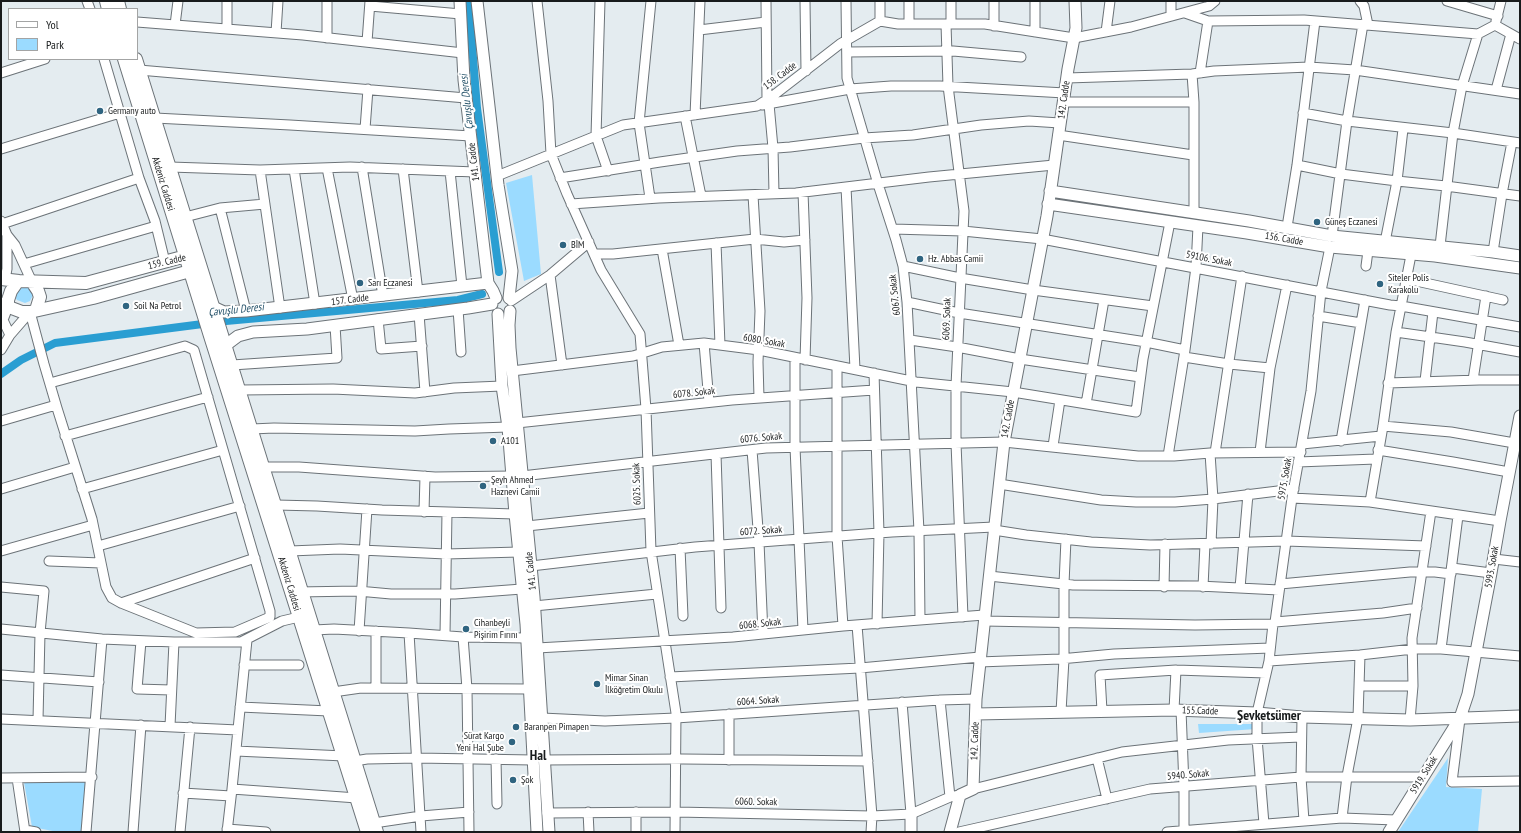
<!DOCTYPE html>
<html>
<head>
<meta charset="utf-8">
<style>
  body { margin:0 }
  #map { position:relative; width:1521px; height:833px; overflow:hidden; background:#e4ecf0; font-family:"PT Sans Narrow",sans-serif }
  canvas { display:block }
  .frame { position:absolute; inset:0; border:2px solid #181b1c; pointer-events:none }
  .legend { position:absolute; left:8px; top:8px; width:130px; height:52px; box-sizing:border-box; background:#fff; border:1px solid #a3a4a4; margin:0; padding:5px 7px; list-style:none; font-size:12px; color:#181b1c }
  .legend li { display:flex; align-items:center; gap:8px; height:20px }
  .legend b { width:20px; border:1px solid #a3a4a4 }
</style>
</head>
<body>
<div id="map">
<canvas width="1521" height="833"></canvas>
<div class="frame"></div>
<ul class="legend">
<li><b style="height:5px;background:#fff"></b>Yol</li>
<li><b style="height:11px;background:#9bdbff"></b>Park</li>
</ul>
</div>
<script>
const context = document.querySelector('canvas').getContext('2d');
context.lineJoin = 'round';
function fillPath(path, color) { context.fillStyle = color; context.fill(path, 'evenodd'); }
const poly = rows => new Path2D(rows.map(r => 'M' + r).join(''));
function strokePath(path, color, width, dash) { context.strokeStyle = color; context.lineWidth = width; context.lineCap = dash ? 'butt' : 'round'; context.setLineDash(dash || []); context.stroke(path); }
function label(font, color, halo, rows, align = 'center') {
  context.font = font + ' "PT Sans Narrow",sans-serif'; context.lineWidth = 4; context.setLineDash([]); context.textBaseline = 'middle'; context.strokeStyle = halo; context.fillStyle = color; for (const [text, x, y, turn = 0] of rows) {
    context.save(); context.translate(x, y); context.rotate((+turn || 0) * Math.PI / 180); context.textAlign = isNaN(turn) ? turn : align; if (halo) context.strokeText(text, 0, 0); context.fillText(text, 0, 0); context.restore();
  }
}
fillPath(poly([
  [532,175,541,274,524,281,506,183],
  [18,286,30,286,33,295,30,301,25,303,17,300,15,297],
  [1198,724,1256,724,1256,729,1199,733],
  [1448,758,1446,787,1482,789,1478,832,1398,832],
  [89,780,83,832,58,832,32,827,24,782]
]), '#9bdbff');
strokePath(poly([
  [469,1,472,45,477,108,499,272],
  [1,374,21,360,55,343,226,321,458,300,482,294]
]), '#2a9ed2', 8);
const minor = poly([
  [87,1,90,9],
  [227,1,227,29],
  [537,1,548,101,551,154,567,194,601,270,640,334,646,409,651,551,676,713,675,832],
  [600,1,596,136,608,171],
  [766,1,767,100],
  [805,1,806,71],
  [846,1,847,78,878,184,896,240,903,266,907,302,919,531,920,620],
  [880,1,880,21],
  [909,1,909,24],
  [951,1,951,24],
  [994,1,994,26],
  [1035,1,1035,32],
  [1360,1,1364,6,1368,25],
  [1447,1,1498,16],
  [370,6,461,14],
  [1185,13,1208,21,1304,20,1478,34,1495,25],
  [1171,16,1171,1],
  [1496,21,1501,1],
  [137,22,303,35,463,53],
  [946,24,948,86,964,211,956,386,956,443,963,617],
  [175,25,178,1],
  [1495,25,1520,39],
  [699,30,766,22],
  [1106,32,1110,1],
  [276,33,278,1],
  [327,38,327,1],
  [367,42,370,1],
  [847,52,953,51,1021,57],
  [104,59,139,178,155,221,165,262],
  [139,70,466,98],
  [1,73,45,59],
  [1200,73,1208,21],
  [1192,74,1194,102,1194,213],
  [1067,78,1192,74,1214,71,1309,67,1355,70,1520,94],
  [1496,90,1511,34],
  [1063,102,1194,102],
  [769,104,773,148,774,194],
  [762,105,850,89,891,86,940,86,1065,93],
  [1303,113,1347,121,1453,133,1520,143],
  [695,115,700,1],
  [685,116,701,196],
  [155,118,290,125,471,136],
  [365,129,368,89],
  [1058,135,1193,155],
  [1,149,120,113],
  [1297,165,1341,174,1397,181,1446,186,1520,196],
  [170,167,260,170,350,167,475,172],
  [362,167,383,296],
  [327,168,353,300],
  [294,169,315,304],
  [403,169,418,292],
  [260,170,280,308],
  [450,171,462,286],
  [497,176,623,125,757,106,774,95,840,44,880,21,898,24,985,24,1074,38,1131,27,1209,6,1215,1],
  [560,178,660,162,737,151,790,147,864,138,913,135,981,125,1029,121,1060,123],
  [846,187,855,369],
  [803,192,807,298,805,360],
  [753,195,760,311,758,362,759,398],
  [650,198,639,123,651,1],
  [571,204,659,198,796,193,929,177,1054,165],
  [220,208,246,311],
  [185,217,220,208,265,204],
  [1,221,7,235,15,245,32,282],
  [2,224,139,178],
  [1287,227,1297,165,1315,21],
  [893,229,963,231,1042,239,1390,305,1401,306,1520,327],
  [1332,236,1347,121,1363,24],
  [1385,242,1397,181,1403,129],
  [716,243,720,345],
  [1440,246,1453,133,1462,86,1478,34],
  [662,249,679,345],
  [1493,252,1502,194,1512,142],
  [594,254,613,254,755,239,784,242,805,240],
  [24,264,156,226],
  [903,266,960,278,1033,290,1153,306],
  [1366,266,1368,251],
  [550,275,562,365],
  [5,279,7,269,7,235],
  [1407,279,1503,300],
  [511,301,550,275,589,242],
  [907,302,959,313,1146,342,1185,350],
  [8,307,3,320,10,335],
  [458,309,461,352],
  [30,312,44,364,57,408,92,519,106,587,112,598,121,603,196,633,235,632,270,617,270,611,194,350,185,346,50,383],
  [419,314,425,392],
  [1318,316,1361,323],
  [378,319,381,349,422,346],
  [1396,332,1465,342,1520,352],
  [910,340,957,347,1020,359,1140,377],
  [704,343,709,402],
  [1,350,10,335,30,312],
  [1184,357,1229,364,1270,368],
  [795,358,795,447,803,630],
  [232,365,337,358,335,325],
  [837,366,837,536,843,626],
  [512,371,633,356,662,347,704,343,759,350,916,382,1013,392,1136,412,1143,359,1170,222],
  [874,373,879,533,877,624],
  [1473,380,1486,296],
  [1425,381,1433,312],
  [1388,383,1479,380,1520,380],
  [240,390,333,389,415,393,454,388,502,386],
  [1086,404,1104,300],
  [1,421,56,405],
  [517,423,732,400,874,390],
  [1383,426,1451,432,1520,444],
  [252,429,274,428,415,431,449,429,508,427],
  [65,436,208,397],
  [1341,441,1365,300],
  [1302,444,1381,436],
  [1053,446,1060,400],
  [752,450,759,542,763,634],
  [1378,450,1453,462,1509,472],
  [1260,452,1270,368,1287,285],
  [1210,453,1213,499,1211,544],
  [1215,453,1242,276],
  [716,454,721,608],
  [1168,456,1185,350,1196,267,1198,226],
  [1298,462,1376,459],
  [264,467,299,467,435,477,513,476],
  [522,476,766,448,1004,442,1138,456,1174,456,1210,453,1301,452],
  [999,484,1101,500,1136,502,1175,502,1213,499,1294,489],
  [1,489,75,467],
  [82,489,223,450],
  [1292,498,1370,502,1500,521],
  [1370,502,1383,426,1396,332,1411,255],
  [276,505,317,506,382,510,515,514],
  [424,512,425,476],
  [527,526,649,513],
  [994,530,1026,535,1091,542,1150,545,1286,541,1426,546],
  [98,546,240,506],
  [680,548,683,616],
  [1,551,93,525],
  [290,551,340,549,446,554,519,552],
  [1494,559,1520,562],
  [49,561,101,563],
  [531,566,695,547,892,532,994,527],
  [1452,568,1491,573],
  [989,576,1073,585,1199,586,1279,590],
  [1280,584,1410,572,1435,572,1451,574],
  [1,587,44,591,40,633,38,720],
  [1164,587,1165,544],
  [1203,587,1205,544],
  [1240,588,1248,494],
  [297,592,358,591,391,594,455,594,522,589],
  [121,603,255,558],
  [534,606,657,594],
  [984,621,1195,625,1273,624],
  [1275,622,1383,613,1417,608],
  [857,625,872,816,871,832],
  [1,629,102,639,174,642,241,642,282,621,299,617],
  [314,630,334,629,409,633,463,637,526,638],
  [359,631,367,509],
  [409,633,421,832],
  [445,635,447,512],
  [463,637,467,689,469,832],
  [141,641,137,689,171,690],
  [537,648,733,637,843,626,984,615],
  [1441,649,1458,516],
  [1269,661,1360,655,1413,649,1441,649,1520,656],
  [979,662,1060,659,1114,654,1270,648],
  [244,665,299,665],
  [1,675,99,682],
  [670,677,860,668,980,657],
  [1359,686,1413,686],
  [376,688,376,631],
  [333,692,361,688,529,689],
  [940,700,950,797],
  [902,702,911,814],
  [240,707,329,711],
  [1174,710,1176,670],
  [1181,710,1184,786,1184,832],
  [1102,711,1100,675,1176,670,1266,673],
  [1061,712,1064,659,1064,584,1066,539],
  [729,714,729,760],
  [1302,717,1301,777,1304,821],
  [542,718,605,721,676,718,940,700,976,699],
  [1,719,238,730],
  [1460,719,1452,782,1520,781],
  [1410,720,1413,686,1412,638,1431,511],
  [170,726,174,642],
  [236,751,344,756],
  [1097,758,1107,799],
  [496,759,497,804],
  [544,760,683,759,868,761],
  [355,761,367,759,417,758,533,760],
  [1,778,92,777],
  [17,778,25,832],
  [232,789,357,798],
  [973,789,1122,752,1228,740,1301,737],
  [183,793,231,796],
  [588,812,589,832],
  [547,813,676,812,872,816,911,814,950,797,960,795],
  [1342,818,1347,776,1358,718,1360,655],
  [374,823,421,816,469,812],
  [1264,824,1257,738,1257,713,1269,661,1273,624,1275,622,1292,498,1311,391,1321,291,1330,247],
  [227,829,266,832],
  [25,830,36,832],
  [86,832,102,639],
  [133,832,141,725],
  [180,832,190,727],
  [227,832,232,789,247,640],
  [636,832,636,812],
  [959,832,1150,789,1301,777,1422,777],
  [1167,832,1342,818,1396,820]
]);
const tertiary = poly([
  [460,1,464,80,488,283,493,291,496,298],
  [477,1,498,185,512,271,509,298],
  [1050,191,1249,221,1332,236,1493,252,1520,256],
  [1048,204,1247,233,1330,247,1435,256,1520,268],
  [213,307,224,312,246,311,488,283],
  [510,311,509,325,510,348,534,597,549,832],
  [498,314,502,386,508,427,515,514,526,624,537,832],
  [226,345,238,336,253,332,307,329,468,308,492,304],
  [976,714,1174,710,1257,713,1302,717,1410,720,1520,716],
  [911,832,911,814],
  [950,832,960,795,973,789,976,699,1004,442,1047,216,1068,69,1076,28,1075,1],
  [1389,832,1460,718,1468,694,1491,573,1500,521,1520,416]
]);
const secondary = poly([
  [106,1,108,9],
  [118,1,120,9],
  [124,59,210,336,367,832],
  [136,59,377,832],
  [1,279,19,281,86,283,186,256,197,258,190,271,93,298,30,312,22,312,1,304],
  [32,282,38,291,40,297,36,310],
  [8,307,8,300,11,291,18,281]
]);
strokePath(minor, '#6c7378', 11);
strokePath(tertiary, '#6c7378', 13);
strokePath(secondary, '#6c7378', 14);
strokePath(minor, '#fff', 9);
strokePath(tertiary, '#fff', 11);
strokePath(secondary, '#fff', 12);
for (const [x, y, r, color] of [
  [100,111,4,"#2f6480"],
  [1317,222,4,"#2f6480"],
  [563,245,4,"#2f6480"],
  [920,259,4,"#2f6480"],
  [360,283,4,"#2f6480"],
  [1380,284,4,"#2f6480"],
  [126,306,4,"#2f6480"],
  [493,441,4,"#2f6480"],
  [483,486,4,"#2f6480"],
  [466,629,4,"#2f6480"],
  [597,684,4,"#2f6480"],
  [516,727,4,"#2f6480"],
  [512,742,4,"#2f6480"],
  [513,780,4,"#2f6480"]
]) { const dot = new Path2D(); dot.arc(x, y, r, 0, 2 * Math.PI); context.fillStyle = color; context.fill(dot); strokePath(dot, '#fff', 1.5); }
label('10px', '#181b1c', '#fff', [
  ["158. Cadde",780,76,-37],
  ["142. Cadde",1064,100,-82],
  ["141. Cadde",474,162,-97],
  ["Akdeniz Caddesi",163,184,73],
  ["156. Cadde",1284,239,10],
  ["59106. Sokak",1209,259,11],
  ["159. Cadde",167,262,-13],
  ["6067. Sokak",895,295,-96],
  ["157. Cadde",350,300,-7],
  ["6069. Sokak",947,319,-88],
  ["6080. Sokak",764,341,10],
  ["6078. Sokak",694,393,-6],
  ["142. Cadde",1008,419,-80],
  ["6076. Sokak",761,438,-5],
  ["5975. Sokak",1285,479,-80],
  ["6025. Sokak",637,484,-92],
  ["6072. Sokak",761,531,-4],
  ["5993. Sokak",1492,567,-80],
  ["141. Cadde",531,571,-96],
  ["Akdeniz Caddesi",289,584,73],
  ["6068. Sokak",760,624,-6],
  ["6064. Sokak",758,701,-4],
  ["155.Cadde",1200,711,2],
  ["142. Cadde",975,741,-88],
  ["5940. Sokak",1188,775,-5],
  ["5919. Sokak",1424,775,-58],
  ["6060. Sokak",756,802,1]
]);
label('10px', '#181b1c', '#fff', [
  ["Germany auto",108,111],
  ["Güneş Eczanesi",1325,222],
  ["BİM",571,245],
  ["Hz. Abbas Camii",928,259],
  ["Siteler Polis",1388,278],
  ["Karakolu",1388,290],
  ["Sarı Eczanesi",368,283],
  ["Soil Na Petrol",134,306],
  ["A101",501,441],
  ["Şeyh Ahmed",491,480],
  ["Haznevi Camii",491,492],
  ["Cihanbeyli",474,623],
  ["Pişirim Fırını",474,635],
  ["Mimar Sinan",605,678],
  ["İlköğretim Okulu",605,690],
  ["Baranpen Pimapen",524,727],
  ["Sürat Kargo",504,736,"right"],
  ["Yeni Hal Şube",504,748,"right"],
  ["Şok",521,780]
], 'left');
label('italic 11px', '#26536a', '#fff', [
  ["Çavuşlu Deresi",467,102,-96],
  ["Çavuşlu Deresi",236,310,-6]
]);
label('bold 14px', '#181b1c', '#fff', [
  ["Şevketsümer",1269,716],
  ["Hal",538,756]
]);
</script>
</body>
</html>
